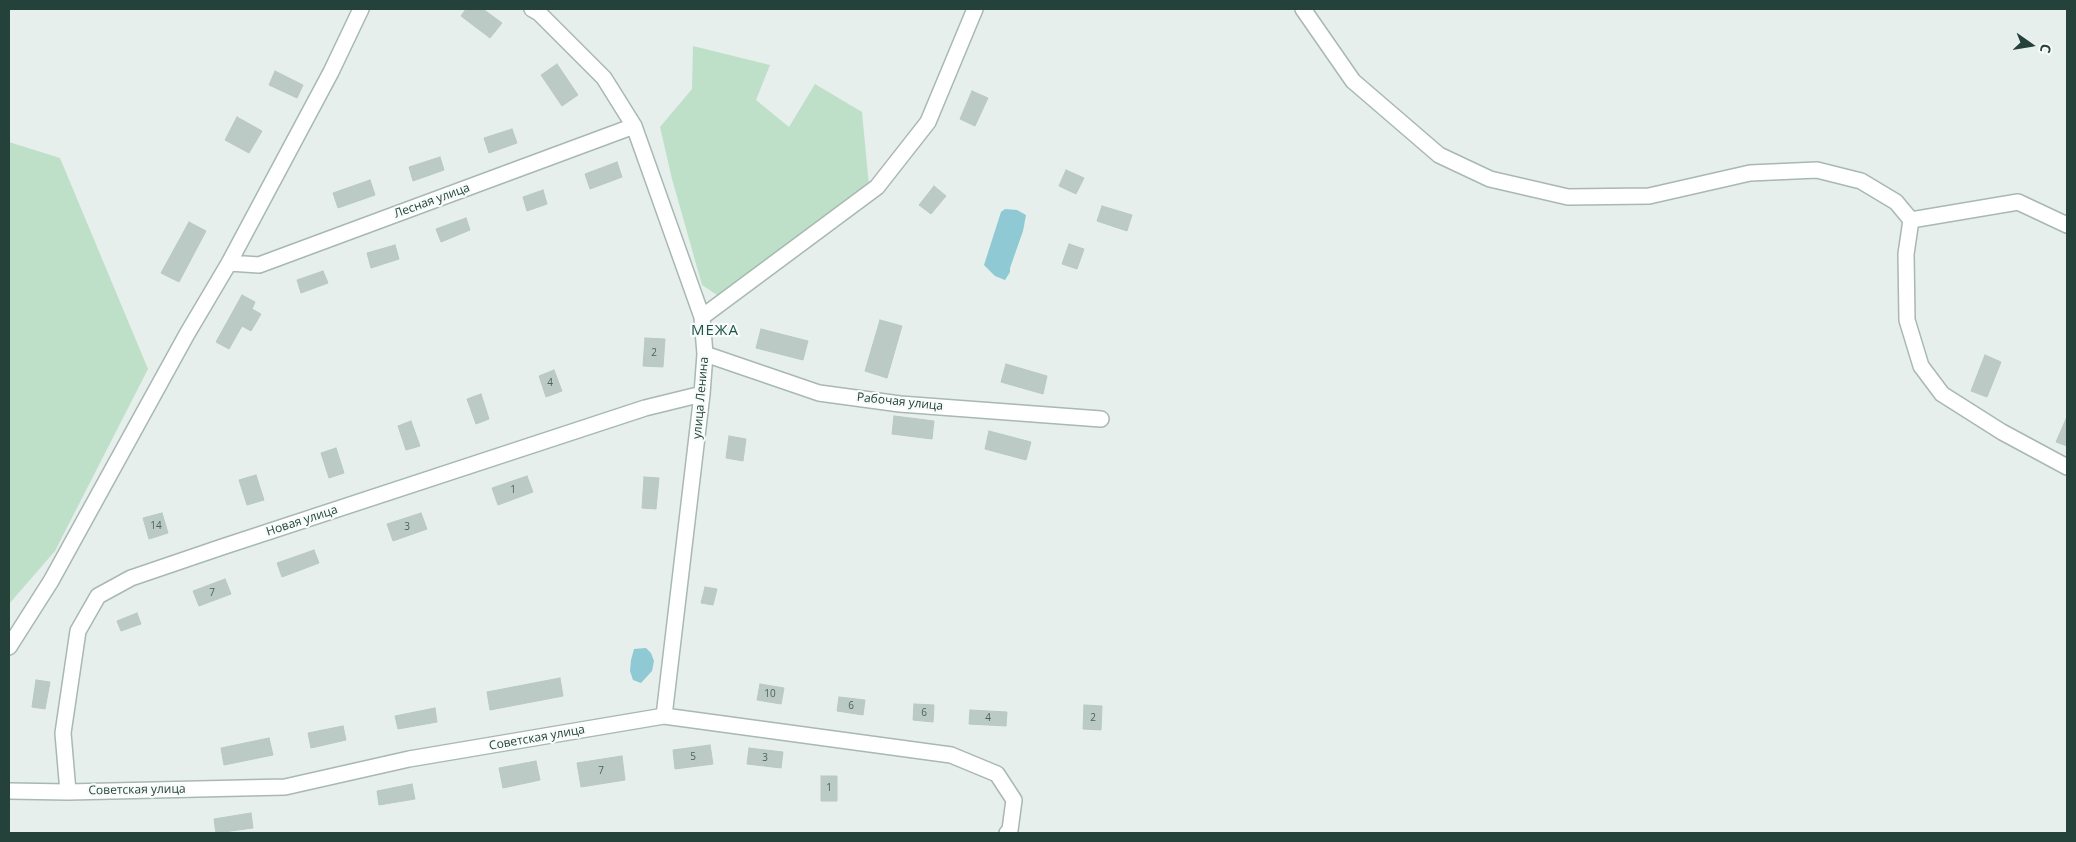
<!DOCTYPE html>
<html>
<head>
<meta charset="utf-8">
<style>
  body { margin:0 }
  #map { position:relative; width:2076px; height:842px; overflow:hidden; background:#e6efeb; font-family:"Open Sans",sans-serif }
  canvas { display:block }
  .frame { position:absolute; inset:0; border:10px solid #24423a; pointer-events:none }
  .north { position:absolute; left:2006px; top:20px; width:50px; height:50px; -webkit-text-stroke:4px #f7fbf9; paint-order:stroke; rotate:103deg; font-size:14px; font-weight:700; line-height:20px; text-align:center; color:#24423a }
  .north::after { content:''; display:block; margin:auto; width:18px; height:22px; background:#24423a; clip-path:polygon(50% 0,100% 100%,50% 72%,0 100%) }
</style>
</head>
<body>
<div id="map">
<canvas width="2076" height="842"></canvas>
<div class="frame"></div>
<div class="north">С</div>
</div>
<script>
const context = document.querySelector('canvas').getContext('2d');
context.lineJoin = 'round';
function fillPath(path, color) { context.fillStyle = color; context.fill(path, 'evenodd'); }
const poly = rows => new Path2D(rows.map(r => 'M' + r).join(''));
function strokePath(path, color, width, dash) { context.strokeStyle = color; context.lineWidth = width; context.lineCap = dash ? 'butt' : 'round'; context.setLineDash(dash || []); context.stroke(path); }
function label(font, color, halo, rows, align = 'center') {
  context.font = font + ' "Open Sans",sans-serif'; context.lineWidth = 4.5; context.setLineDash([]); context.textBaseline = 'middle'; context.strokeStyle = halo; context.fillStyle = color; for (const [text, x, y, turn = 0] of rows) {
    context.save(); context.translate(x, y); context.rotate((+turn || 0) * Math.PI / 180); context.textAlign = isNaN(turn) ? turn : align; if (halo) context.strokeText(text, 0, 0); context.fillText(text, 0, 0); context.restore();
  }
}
fillPath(poly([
  [693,46,770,65,756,100,789,127,815,84,862,112,869,186,717,295,702,285,672,179,660,127,692,89],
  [9,142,60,158,148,369,55,551,9,604]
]), '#bfe0c8');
fillPath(poly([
  [1005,209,1017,210,1026,215,1023,231,1010,268,1010,272,1005,280,995,276,984,265,1001,212],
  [646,648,651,653,654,661,652,671,641,683,633,680,630,671,631,660,634,649]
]), '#8ec9d4');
const building = poly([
  [466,9,483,9,502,23,490,38,461,16,466,9],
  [557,64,578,95,562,106,541,75,557,64],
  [275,71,303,85,297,98,269,85,275,71],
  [972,91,988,98,975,126,960,119,972,91],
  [237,117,262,131,249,153,225,140,237,117],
  [512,129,517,143,489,153,484,138,512,129],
  [440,157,444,170,413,181,409,167,440,157],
  [617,162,622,177,590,189,585,174,617,162],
  [1066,170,1084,178,1076,194,1059,186,1066,170],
  [370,180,375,195,338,208,333,193,370,180],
  [934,186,946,196,931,214,919,205,934,186],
  [543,190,547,204,527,211,523,197,543,190],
  [1102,206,1132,215,1127,231,1097,221,1102,206],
  [466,218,470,230,441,242,436,229,466,218],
  [189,222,206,231,179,282,161,273,189,222],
  [1069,244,1084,249,1077,269,1062,264,1069,244],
  [395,245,399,259,371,268,367,253,395,245],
  [323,271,328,283,301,293,297,280,323,271],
  [242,295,255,302,252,309,261,314,251,331,242,326,229,349,216,342,242,295],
  [880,320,902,326,887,378,865,371,880,320],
  [761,329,808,341,803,360,756,348,761,329],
  [645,338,665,339,663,367,643,366,645,338],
  [1985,355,2001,362,1987,397,1971,391,1985,355],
  [1006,364,1047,376,1043,394,1001,382,1006,364],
  [554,370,562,391,546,397,539,376,554,370],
  [481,394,489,419,476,424,467,399,481,394],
  [894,416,934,421,932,439,892,434,894,416],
  [2066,419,2067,419,2067,446,2056,442,2066,419],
  [411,421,420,446,406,450,398,426,411,421],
  [989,431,1031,442,1026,460,985,449,989,431],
  [729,436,746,439,743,461,726,458,729,436],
  [336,448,344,473,329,478,321,453,336,448],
  [256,475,264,500,247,505,239,480,256,475],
  [527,476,533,492,498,505,492,488,527,476],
  [644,477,659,478,656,509,642,508,644,477],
  [162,513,168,533,149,539,143,518,162,513],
  [421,513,427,529,393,541,387,524,421,513],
  [314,550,319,563,282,577,277,563,314,550],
  [225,579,231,594,199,606,193,591,225,579],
  [705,587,717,589,713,605,701,603,705,587],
  [137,613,141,624,121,631,117,621,137,613],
  [560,678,563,696,490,710,487,692,560,678],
  [36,680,50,682,45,709,32,707,36,680],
  [760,684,784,688,781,704,757,700,760,684],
  [839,697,865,700,863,715,837,711,839,697],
  [914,704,934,705,933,722,913,720,914,704],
  [1084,705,1102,706,1101,730,1083,729,1084,705],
  [435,708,437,722,398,729,395,716,435,708],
  [970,710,1007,712,1006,726,969,724,970,710],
  [343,726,346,740,311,748,308,733,343,726],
  [269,738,273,755,224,765,221,748,269,738],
  [710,745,713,764,675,769,673,750,710,745],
  [749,748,783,752,781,768,747,764,749,748],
  [622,756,625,780,581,787,577,763,622,756],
  [536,761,540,780,503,788,499,768,536,761],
  [821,776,837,776,837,801,821,801,821,776],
  [412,784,415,799,379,805,377,791,412,784],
  [251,813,253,828,216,833,214,819,251,813]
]);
fillPath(building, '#bbcac4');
strokePath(building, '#b8c9c2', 1);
const street = poly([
  [532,9,539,13,604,78,634,126,702,317,705,354,702,394,664,716],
  [1303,9,1353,81,1439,155,1490,179,1568,197,1649,196,1750,173,1817,170,1861,181,1896,202,1911,220,2018,202,2067,225],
  [1911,220,1906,254,1907,320,1921,366,1942,394,2002,432,2067,467],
  [229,263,259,265,634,126],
  [702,317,877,187,928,122,975,9],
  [705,354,819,393,900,404,1101,419],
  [9,647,51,581,187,334,229,263,331,72,361,9],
  [9,791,68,792,285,787,409,759,664,716,951,755,997,774,1014,800,1010,830,1007,833],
  [68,792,63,733,78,631,98,596,131,578,222,547,645,408,702,394]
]);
strokePath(street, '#a8b8b2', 18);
strokePath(street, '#fff', 15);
label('10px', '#4a645c', null, [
  ["2",654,353],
  ["4",550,383],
  ["1",513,490],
  ["14",156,526],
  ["3",407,527],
  ["7",212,593],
  ["10",770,694],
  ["6",851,706],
  ["6",924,713],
  ["4",988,718],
  ["2",1093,718],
  ["5",693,757],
  ["3",765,758],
  ["7",601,771],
  ["1",829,788]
]);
label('12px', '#24423a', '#f7fbf9', [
  ["Лесная улица",432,201,-20],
  ["улица Ленина",701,398,-85],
  ["Рабочая улица",900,402,6],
  ["Новая улица",302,521,-18],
  ["Советская улица",537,738,-10],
  ["Советская улица",137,790,-1]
]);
context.letterSpacing = '1px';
label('15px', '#1f5548', '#f7fbf9', [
  ["МЕЖА",715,331]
]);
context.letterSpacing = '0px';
</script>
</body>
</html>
